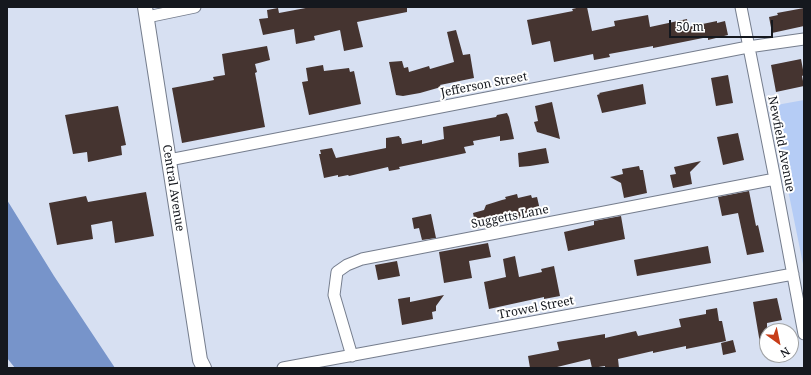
<!DOCTYPE html>
<html>
<head>
<meta charset="utf-8">
<style>
  body { margin:0 }
  #map { position:relative; width:811px; height:375px; overflow:hidden; background:#d7e0f2; font-family:"Noto Serif",serif }
  canvas { display:block }
  .frame { position:absolute; inset:0; border:8px solid #15181e; pointer-events:none }
  .north { position:absolute; left:759px; top:323px; width:40px; height:40px; box-sizing:border-box; background:#fff; border:1px solid #a1a3a5; border-radius:50%; rotate:147deg; font-size:11px; font-weight:700; line-height:16px; text-align:center; color:#15181e }
  .north::after { content:''; display:block; margin:auto; width:14px; height:18px; background:#c73d19; clip-path:polygon(50% 0,100% 100%,50% 72%,0 100%) }
  .scale { position:absolute; left:669px; top:20px; width:104px; height:18px; box-sizing:border-box; border:2px solid #15181e; border-top:0; padding-left:5px; font-size:12px; line-height:14px; white-space:nowrap; color:#15181e; -webkit-text-stroke:3px #fff; paint-order:stroke }
</style>
</head>
<body>
<div id="map">
<canvas width="811" height="375"></canvas>
<div class="frame"></div>
<div class="north">N</div>
<div class="scale">50 m</div>
</div>
<script>
const context = document.querySelector('canvas').getContext('2d');
context.lineJoin = 'round';
function fillPath(path, color) { context.fillStyle = color; context.fill(path, 'evenodd'); }
const poly = rows => new Path2D(rows.map(r => 'M' + r).join(''));
function strokePath(path, color, width, dash) { context.strokeStyle = color; context.lineWidth = width; context.lineCap = dash ? 'butt' : 'round'; context.setLineDash(dash || []); context.stroke(path); }
function label(font, color, halo, rows, align = 'center') {
  context.font = font + ' "Noto Serif",serif'; context.lineWidth = 4; context.setLineDash([]); context.textBaseline = 'middle'; context.strokeStyle = halo; context.fillStyle = color; for (const [text, x, y, turn = 0] of rows) {
    context.save(); context.translate(x, y); context.rotate((+turn || 0) * Math.PI / 180); context.textAlign = isNaN(turn) ? turn : align; if (halo) context.strokeText(text, 0, 0); context.fillText(text, 0, 0); context.restore();
  }
}
fillPath(poly([
  [804,100,804,269,771,106]
]), '#b5ccf5');
fillPath(poly([
  [7,200,54,276,115,368,15,368,7,358]
]), '#7794ca');
fillPath(poly([
  [311,7,407,7,407,12,357,22,363,47,344,51,340,30,314,36,315,40,296,44,294,29,263,35,259,19,268,18,267,10,278,8,279,13],
  [581,7,587,7,592,31,615,26,614,21,648,15,650,27,687,19,688,27,717,21,717,23,725,21,728,35,708,40,708,37,653,48,653,46,609,54,610,57,594,60,593,54,554,62,550,41,532,45,527,20,573,11,572,9],
  [804,8,804,26,772,33,769,17,778,15,777,13],
  [456,30,463,55,470,54,474,78,440,85,441,87,420,93,403,96,396,95,389,62,402,61,404,68,408,67,409,72,429,66,430,69,454,62,447,32],
  [267,46,270,60,255,64,257,72,255,73,265,127,182,143,172,88,214,80,213,77,225,75,222,54],
  [801,59,804,75,802,76,804,86,776,92,771,65],
  [323,65,324,71,349,68,350,72,354,71,361,104,309,115,302,82,308,81,306,68],
  [728,75,733,103,716,106,711,78],
  [643,84,646,104,602,113,597,95,600,94,599,93],
  [552,102,560,139,537,132,534,122,538,121,535,106],
  [118,106,126,145,121,146,122,155,88,162,87,152,73,154,65,115],
  [507,113,509,117,514,139,500,141,500,136,473,141,474,145,464,147,466,153,399,167,400,169,389,171,388,167,349,176,348,175,338,177,338,175,324,178,319,154,321,154,320,150,332,148,336,158,386,148,386,138,399,136,400,138,401,138,402,144,422,140,422,144,444,139,443,127,496,117,497,115],
  [738,133,744,160,723,165,717,137],
  [546,148,549,163,530,166,519,167,518,153],
  [701,161,690,172,692,184,673,188,670,175,676,174,674,167],
  [639,166,640,170,643,170,647,193,624,198,621,183,610,177,623,174,622,169],
  [749,191,756,226,758,225,764,252,747,255,738,213,722,216,718,197],
  [146,192,154,236,115,243,112,221,91,225,93,239,57,245,49,203,86,196,88,202],
  [517,194,518,198,531,195,532,198,537,197,541,214,507,221,475,229,472,218,474,218,473,213,484,210,486,205,502,200,506,199,505,197],
  [431,214,436,238,422,240,419,228,414,229,412,218],
  [621,216,625,239,568,251,564,232,594,225,594,221],
  [488,243,491,257,469,261,472,278,444,283,439,252],
  [708,246,711,263,637,276,634,260],
  [515,256,519,277,542,272,541,269,554,266,560,296,544,299,544,297,489,309,484,282,506,277,503,259],
  [397,261,400,276,378,280,375,265],
  [444,295,436,306,436,311,432,312,433,319,402,325,398,299,410,297,410,302],
  [777,298,782,320,767,323,767,349,761,349,753,302],
  [717,308,719,321,722,321,726,341,686,349,686,346,653,353,653,351,618,359,619,368,605,368,605,366,592,368,590,359,553,368,530,368,528,356,559,350,557,342,605,334,605,338,636,331,638,336,681,327,679,319,706,314,706,310],
  [733,340,736,352,723,355,721,343]
]), '#453430');
const minor = poly([
  [741,7,775,179,804,334],
  [147,17,195,7],
  [169,160,748,47,804,39],
  [352,356,334,295,337,272,347,265,362,259,775,179],
  [283,368,793,274]
]);
const tertiary = poly([
  [145,7,200,360,204,368]
]);
strokePath(minor, '#757d8d', 13);
strokePath(tertiary, '#757d8d', 16);
strokePath(minor, '#fff', 11);
strokePath(tertiary, '#fff', 14);
label('12px', '#15181e', '#fff', [
  ["Jefferson Street",484,85,-11],
  ["Newfield Avenue",781,144,79],
  ["Central Avenue",173,188,81],
  ["Suggetts Lane",510,217,-11],
  ["Trowel Street",536,308,-11]
]);
</script>
</body>
</html>
